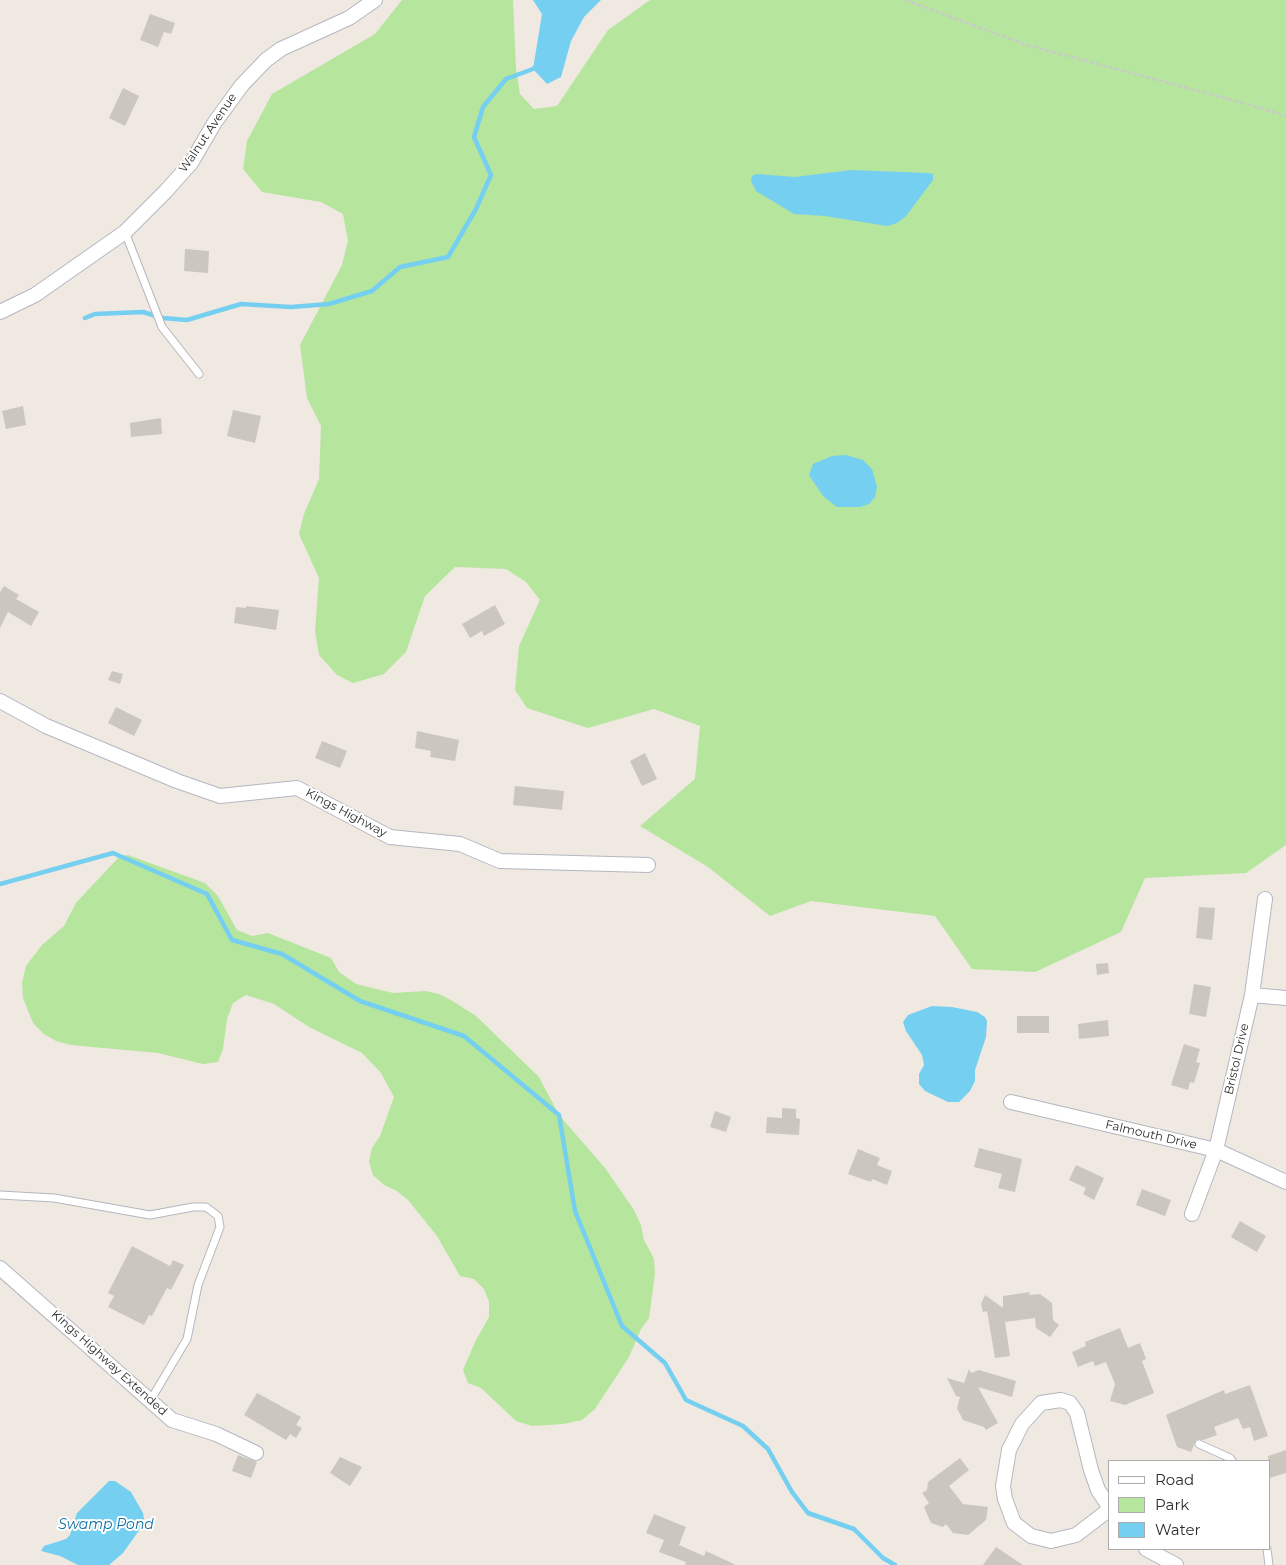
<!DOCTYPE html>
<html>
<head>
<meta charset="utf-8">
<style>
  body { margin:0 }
  #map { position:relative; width:1286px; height:1565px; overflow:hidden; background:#efe9e1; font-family:Montserrat,sans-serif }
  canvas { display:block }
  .legend { position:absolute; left:1108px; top:1460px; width:162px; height:90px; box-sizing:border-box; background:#fff; border:1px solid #ababab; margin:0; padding:6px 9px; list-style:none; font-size:15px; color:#2e2e2e }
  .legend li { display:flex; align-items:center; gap:10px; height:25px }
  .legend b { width:25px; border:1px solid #ababab }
</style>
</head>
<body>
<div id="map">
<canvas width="1286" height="1565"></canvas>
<ul class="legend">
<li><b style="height:6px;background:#fff"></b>Road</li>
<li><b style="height:14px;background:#b6e59e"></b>Park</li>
<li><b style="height:14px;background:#75cff0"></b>Water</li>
</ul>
</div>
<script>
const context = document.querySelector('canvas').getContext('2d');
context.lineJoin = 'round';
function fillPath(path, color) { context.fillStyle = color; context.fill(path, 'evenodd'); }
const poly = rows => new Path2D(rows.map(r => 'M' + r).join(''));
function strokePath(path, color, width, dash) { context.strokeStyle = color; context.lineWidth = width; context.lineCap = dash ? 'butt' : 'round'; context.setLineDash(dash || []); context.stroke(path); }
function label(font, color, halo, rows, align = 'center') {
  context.font = font + ' Montserrat,sans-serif'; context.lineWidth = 4; context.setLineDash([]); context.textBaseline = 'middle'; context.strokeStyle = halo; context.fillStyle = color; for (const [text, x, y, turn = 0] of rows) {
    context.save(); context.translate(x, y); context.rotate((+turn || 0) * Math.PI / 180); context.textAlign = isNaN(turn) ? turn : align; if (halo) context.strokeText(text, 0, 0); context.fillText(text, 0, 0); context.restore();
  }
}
fillPath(poly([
  [402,0,513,0,516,68,520,94,534,109,557,106,608,30,650,0,1286,0,1286,845,1246,873,1145,878,1121,932,1035,972,972,969,935,916,811,901,770,916,708,867,640,826,695,779,700,726,654,709,588,728,527,708,515,690,519,646,540,600,526,582,506,569,455,567,425,596,406,652,384,674,353,683,337,675,319,655,315,631,319,578,299,534,304,514,319,479,321,426,307,398,300,345,342,265,348,241,343,214,321,202,262,192,243,169,247,141,272,94,375,34],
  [128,855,205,883,218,896,237,930,252,936,268,933,331,958,339,972,356,984,393,993,425,991,439,994,451,1000,476,1016,539,1077,559,1115,605,1168,634,1210,641,1225,644,1240,654,1259,655,1274,649,1318,641,1329,629,1357,595,1409,582,1420,563,1424,532,1426,516,1421,481,1388,468,1383,463,1370,475,1342,489,1317,489,1302,484,1289,474,1279,460,1276,437,1236,408,1200,397,1191,384,1185,373,1175,369,1162,372,1148,380,1136,394,1097,381,1073,362,1053,309,1027,274,1004,246,995,233,1003,227,1019,223,1049,218,1062,203,1064,158,1053,71,1045,56,1041,44,1034,33,1023,23,998,22,983,26,966,42,945,64,926,76,903,86,892,120,856]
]), '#b6e59e');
fillPath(poly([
  [533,0,601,0,584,17,571,41,561,77,547,84,533,69,542,14],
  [851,170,928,173,933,174,933,180,906,216,897,223,887,226,825,216,794,214,756,191,751,181,752,176,756,174,795,177],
  [846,455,863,460,872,469,877,487,875,497,869,504,860,507,837,507,823,496,809,475,813,464,832,456],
  [932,1006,952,1007,977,1012,985,1017,987,1021,986,1037,975,1070,975,1081,970,1091,959,1102,948,1102,925,1091,919,1084,919,1074,924,1065,922,1055,906,1031,903,1022,908,1015],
  [109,1481,115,1481,131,1492,143,1513,144,1519,140,1529,123,1553,109,1565,78,1565,60,1556,41,1551,44,1546,66,1539,70,1535,77,1513]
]), '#75cff0');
strokePath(poly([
  [85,318,95,314,143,312,163,318,187,320,241,304,291,307,329,304,372,291,400,267,448,257,476,209,491,175,474,137,483,107,506,79,533,69,537,65],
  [0,884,113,853,207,894,232,940,282,954,360,1001,464,1036,559,1115,575,1211,622,1326,665,1363,686,1400,743,1426,768,1449,792,1492,808,1513,854,1529,883,1558,895,1565]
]), '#75cff0', 4.5);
fillPath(poly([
  [150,14,175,23,171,34,164,32,158,47,140,40],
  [123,88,139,96,125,126,109,118],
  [185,249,209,251,208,273,184,271],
  [23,406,26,425,6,429,2,411],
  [233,410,261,416,255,443,227,436],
  [161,418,162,434,131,437,130,423],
  [4,586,19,595,16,599,39,612,31,626,8,612,0,628,0,592],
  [495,605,505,624,484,636,482,631,470,638,462,624],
  [246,606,279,610,276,630,234,623,236,607,246,608],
  [112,671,123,674,120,684,108,680],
  [116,707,142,720,134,736,108,723],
  [417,731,459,740,455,761,430,757,431,751,415,748],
  [322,741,347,751,340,768,315,758],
  [645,753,657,779,642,786,630,761],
  [515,786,564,791,562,810,513,805],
  [1199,907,1215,908,1212,940,1196,938],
  [1108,963,1109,973,1097,975,1096,964],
  [1194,984,1211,987,1206,1017,1189,1014],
  [1017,1016,1049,1016,1049,1033,1017,1033],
  [1108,1020,1109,1036,1079,1039,1078,1024],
  [1184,1044,1200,1049,1196,1062,1200,1063,1194,1083,1190,1082,1188,1090,1171,1085],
  [782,1108,796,1109,796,1118,800,1119,799,1135,766,1133,767,1117,782,1118],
  [715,1111,731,1117,726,1132,710,1127],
  [979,1148,1022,1159,1015,1192,998,1188,1002,1174,974,1167],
  [858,1149,880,1158,877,1165,892,1171,887,1185,872,1179,871,1182,848,1174],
  [1076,1165,1104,1178,1094,1200,1083,1194,1086,1188,1069,1180],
  [1142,1189,1171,1200,1165,1216,1136,1205],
  [1240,1221,1266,1236,1257,1252,1231,1237],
  [132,1246,170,1266,173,1260,184,1265,171,1290,167,1288,152,1316,149,1315,144,1325,108,1307,114,1296,108,1293],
  [1030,1292,1029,1295,1040,1294,1052,1303,1053,1320,1059,1325,1050,1337,1036,1328,1035,1318,1005,1322,1010,1356,995,1358,987,1311,983,1312,981,1304,985,1295,1003,1308,1003,1296],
  [1120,1328,1128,1348,1140,1343,1146,1359,1142,1361,1154,1393,1125,1405,1110,1401,1115,1384,1106,1362,1095,1366,1093,1361,1078,1367,1072,1352,1086,1346,1085,1342],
  [969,1369,971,1373,979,1370,1016,1381,1012,1397,978,1387,998,1423,986,1430,984,1427,963,1420,957,1408,960,1397,956,1396,947,1378,964,1383],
  [1250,1385,1268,1436,1254,1441,1250,1427,1243,1429,1238,1418,1214,1427,1217,1435,1203,1440,1196,1440,1191,1452,1177,1447,1166,1415,1224,1390,1225,1394],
  [257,1393,301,1417,296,1425,302,1428,296,1438,290,1434,286,1440,244,1415],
  [1286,1450,1286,1473,1270,1478,1268,1456],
  [238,1455,257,1462,251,1478,232,1471],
  [340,1457,362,1467,350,1486,330,1473],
  [960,1458,969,1470,949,1486,963,1504,988,1507,986,1520,968,1535,953,1533,946,1524,943,1527,931,1523,924,1507,929,1503,922,1493,927,1490,928,1482],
  [654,1514,686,1527,679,1545,704,1556,706,1551,736,1565,685,1565,686,1562,659,1552,664,1540,646,1533],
  [996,1547,1023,1565,983,1565]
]), '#cbc7bf');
const lane = poly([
  [125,232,162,327,199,374],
  [0,1195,54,1198,150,1215,193,1207,206,1207,218,1216,220,1227,198,1285,187,1339,150,1401],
  [1199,1444,1230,1458,1232,1461],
  [1267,1549,1269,1565]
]);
const street = poly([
  [0,312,35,295,125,232,166,191,191,163,215,122,242,85,266,60,281,49,349,18,375,0],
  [0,701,46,726,177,781,220,796,297,788,390,837,460,844,500,861,648,865],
  [1252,995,1286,998],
  [1011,1102,1216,1150,1286,1182],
  [1192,1214,1216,1150,1252,995,1265,899],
  [0,1268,172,1420,216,1434,256,1453],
  [1110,1508,1098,1490,1091,1470,1077,1413,1070,1403,1061,1400,1041,1403,1022,1424,1009,1450,1003,1486,1005,1499,1014,1523,1031,1536,1051,1541,1076,1535,1110,1509],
  [1146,1549,1176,1565]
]);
strokePath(lane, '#b4b7c1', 9);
strokePath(street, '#b4b7c1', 16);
strokePath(poly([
  [905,0,1027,45,1254,106,1286,116]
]), '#c9c9c9', 2.5, [4, 2.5]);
strokePath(lane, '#fff', 7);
strokePath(street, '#fff', 14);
label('12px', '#2e2e2e', '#fff', [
  ["Walnut Avenue",208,133,-56],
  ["Kings Highway",346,813,28],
  ["Bristol Drive",1237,1059,-77],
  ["Falmouth Drive",1151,1135,13],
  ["Kings Highway Extended",109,1363,42]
]);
label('italic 14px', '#0d6fa3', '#fff', [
  ["Swamp Pond",106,1525]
]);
</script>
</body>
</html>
